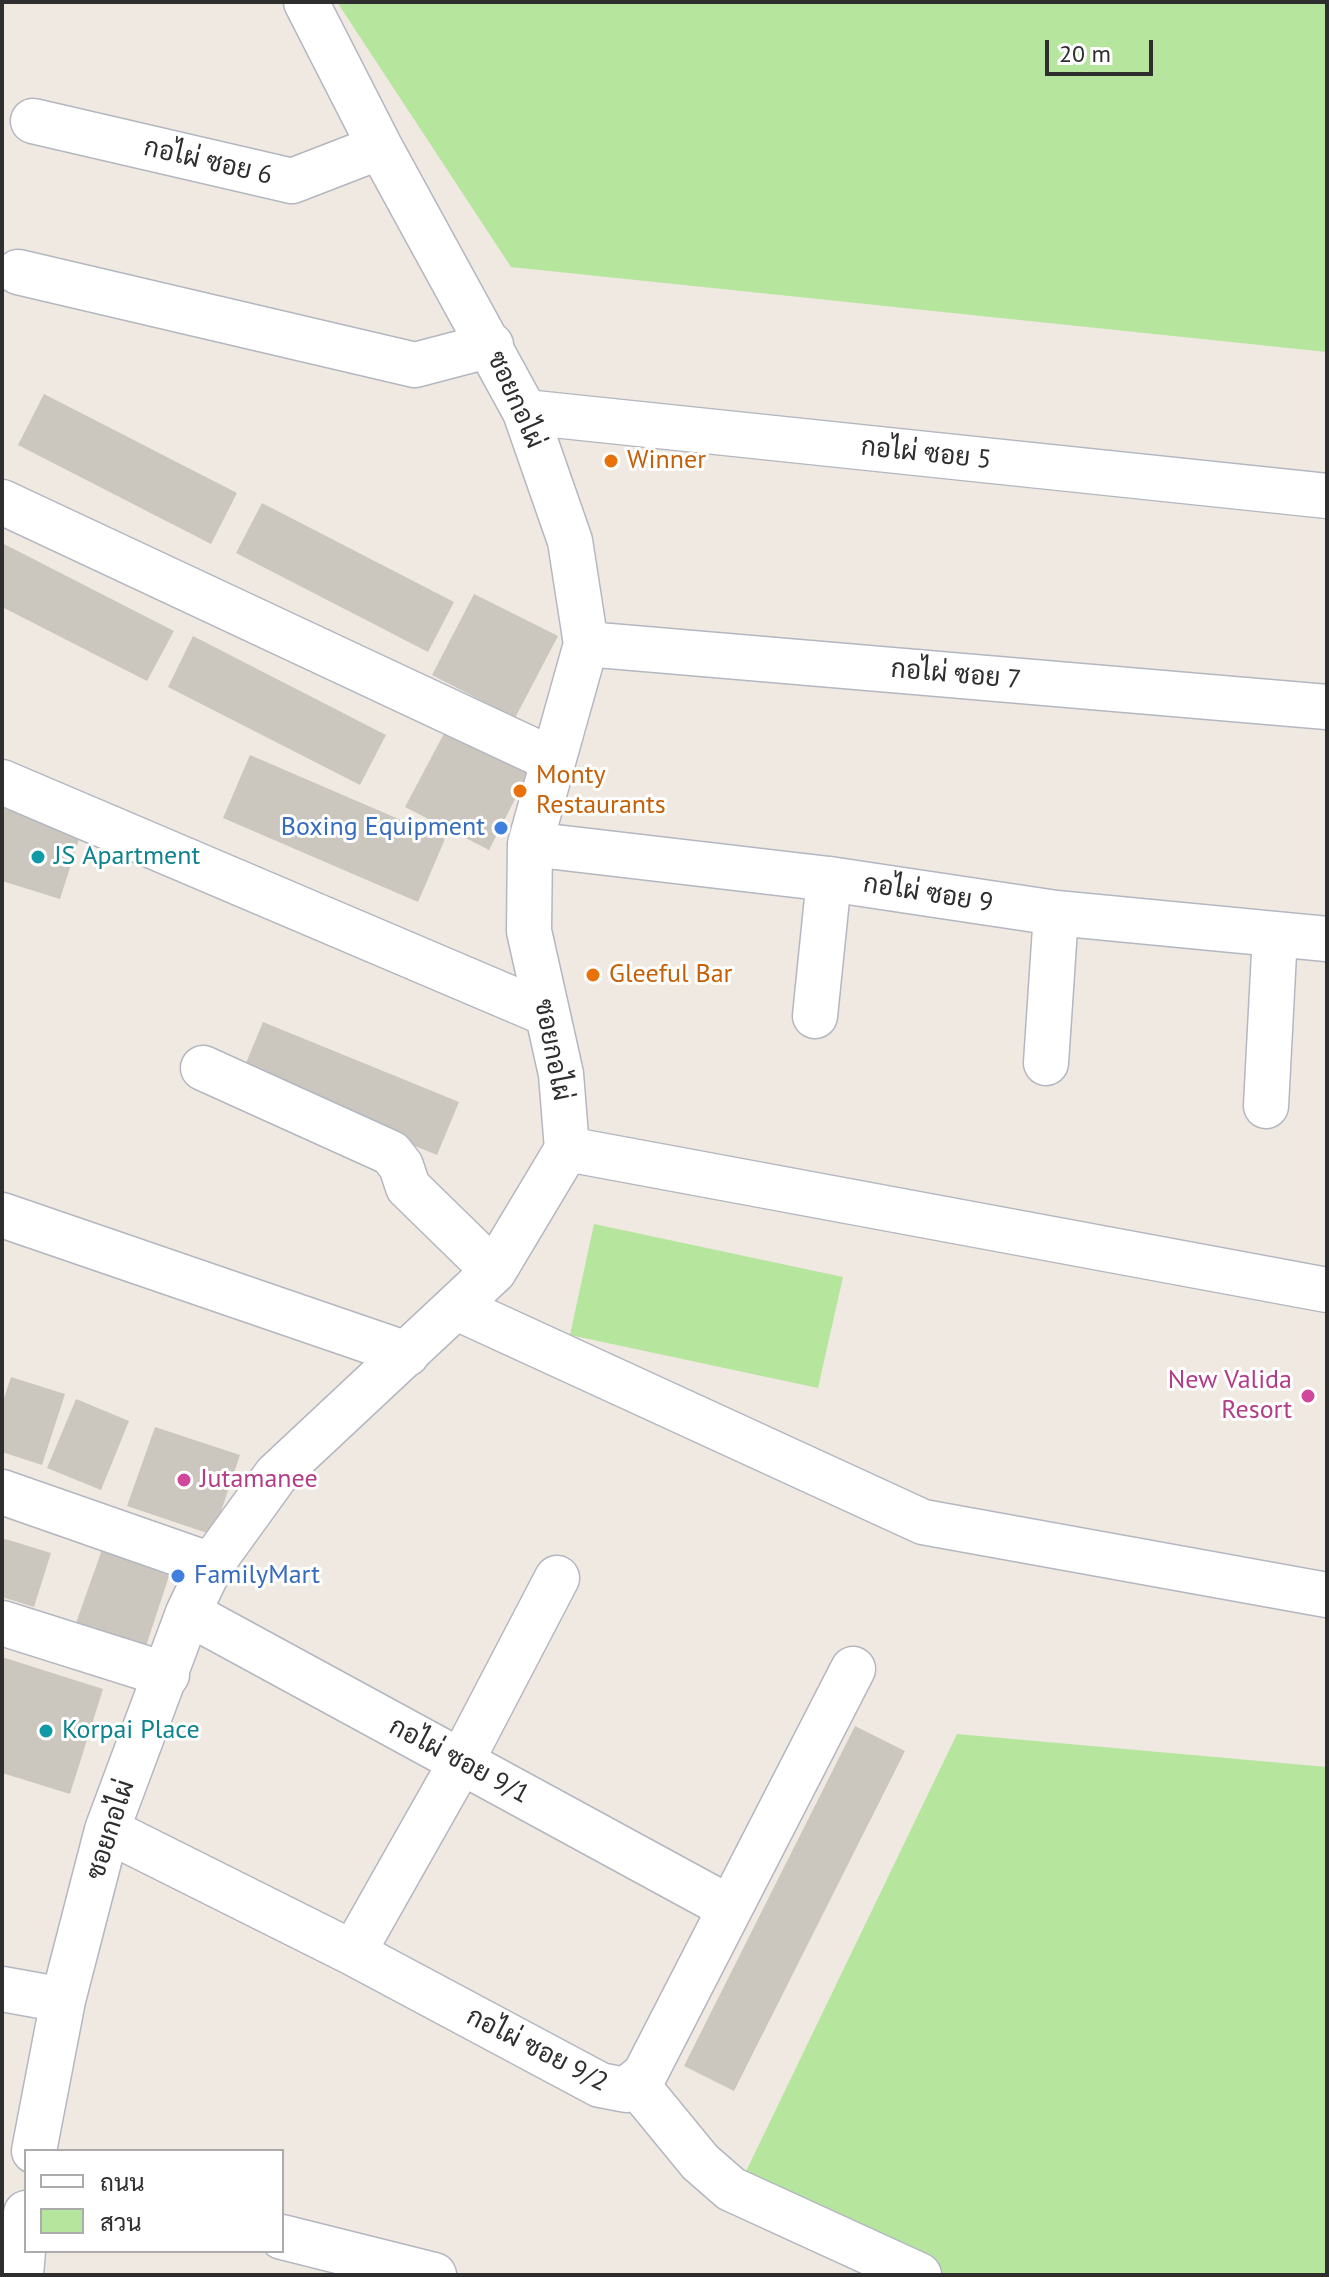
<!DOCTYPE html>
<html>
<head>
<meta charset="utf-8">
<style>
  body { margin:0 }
  #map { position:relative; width:1329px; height:2277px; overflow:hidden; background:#efe9e1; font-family:"PT Sans",Sarabun,sans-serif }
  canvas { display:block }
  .frame { position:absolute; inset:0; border:4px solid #2e2e2e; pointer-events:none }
  .legend { position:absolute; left:24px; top:2149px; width:260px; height:104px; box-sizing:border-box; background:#fff; border:2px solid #ababab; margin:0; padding:10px 14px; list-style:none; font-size:24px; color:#2e2e2e }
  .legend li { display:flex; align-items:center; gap:16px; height:40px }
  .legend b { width:40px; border:2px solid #ababab }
  .scale { position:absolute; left:1045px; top:40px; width:108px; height:36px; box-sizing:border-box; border:4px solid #2e2e2e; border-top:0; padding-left:10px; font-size:24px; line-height:28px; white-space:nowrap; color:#2e2e2e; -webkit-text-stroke:6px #fff; paint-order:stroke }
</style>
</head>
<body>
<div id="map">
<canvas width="1329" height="2277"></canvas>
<div class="frame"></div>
<ul class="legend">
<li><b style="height:10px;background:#fff"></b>ถนน</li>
<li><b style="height:22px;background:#b6e59e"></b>สวน</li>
</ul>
<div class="scale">20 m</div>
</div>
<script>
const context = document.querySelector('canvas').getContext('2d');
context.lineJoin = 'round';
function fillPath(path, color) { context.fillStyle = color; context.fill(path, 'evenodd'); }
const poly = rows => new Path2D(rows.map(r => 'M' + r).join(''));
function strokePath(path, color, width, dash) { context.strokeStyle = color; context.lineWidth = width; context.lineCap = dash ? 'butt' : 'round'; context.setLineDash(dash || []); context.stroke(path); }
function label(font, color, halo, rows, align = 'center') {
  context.font = font + ' "PT Sans",Sarabun,sans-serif'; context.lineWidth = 6; context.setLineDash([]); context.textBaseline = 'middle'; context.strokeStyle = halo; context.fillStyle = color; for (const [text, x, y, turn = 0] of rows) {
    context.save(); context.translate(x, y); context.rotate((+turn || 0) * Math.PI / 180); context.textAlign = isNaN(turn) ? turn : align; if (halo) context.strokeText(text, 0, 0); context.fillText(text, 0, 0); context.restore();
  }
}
fillPath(poly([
  [337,2,1327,2,1327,352,511,267],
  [594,1224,843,1277,818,1388,570,1335],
  [957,1734,1327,1767,1327,2275,899,2275,738,2188]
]), '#b6e59e');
fillPath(poly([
  [44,394,237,493,211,544,18,445],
  [262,503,454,602,428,652,236,553],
  [2,543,174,631,147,681,2,607],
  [474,594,558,636,515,718,432,675],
  [193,636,386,735,360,785,168,687],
  [448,726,531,768,489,850,405,807],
  [250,755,445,839,418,902,223,818],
  [2,808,81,833,60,899,2,881],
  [263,1022,459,1102,437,1155,241,1075],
  [11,1377,65,1394,42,1465,2,1452,2,1404],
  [76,1399,129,1421,101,1490,47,1468],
  [155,1427,240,1455,213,1535,127,1506],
  [2,1538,51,1553,34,1607,2,1597],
  [104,1544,172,1567,146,1646,76,1623],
  [2,1657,103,1689,70,1794,2,1773],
  [855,1726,905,1751,734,2091,684,2066]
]), '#cbc7bf');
const minor = poly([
  [33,121,292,181,380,147],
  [18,272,415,365,491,345],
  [525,412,1327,496],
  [2,502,551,759],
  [586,644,1327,707],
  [2,782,545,1013],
  [530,844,829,879,1056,913,1327,939],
  [815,1016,829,879],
  [1046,1063,1056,913],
  [203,1068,391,1153,401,1166,408,1187,494,1271],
  [1266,1106,1275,934],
  [567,1149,1327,1290],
  [2,1215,407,1354],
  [457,1308,923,1522,1327,1595],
  [2,1492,211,1565],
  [188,1613,730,1908],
  [2,1623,167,1675],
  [107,1830,353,1953,600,2085,626,2090,645,2074,853,1669],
  [353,1953,461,1762,557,1578],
  [2,1989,63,2000],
  [636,2084,700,2162,731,2189,919,2275],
  [34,2151,63,2000,107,1830,188,1613,211,1565,276,1475,494,1271,567,1149,561,1074,529,931,530,844,586,644,570,541,525,412,380,147,306,2],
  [282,2237,434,2275],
  [21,2275,26,2213]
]);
strokePath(minor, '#b4b7c1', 47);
strokePath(minor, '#fff', 44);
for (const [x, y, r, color] of [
  [611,461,8,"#e8710a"],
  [520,791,8,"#e8710a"],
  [501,828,8,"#3f7fe0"],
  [38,857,8,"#0f9aa8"],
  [593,975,8,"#e8710a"],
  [1308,1396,8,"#d1479c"],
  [184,1480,8,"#d1479c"],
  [178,1576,8,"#3f7fe0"],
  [46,1731,8,"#0f9aa8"]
]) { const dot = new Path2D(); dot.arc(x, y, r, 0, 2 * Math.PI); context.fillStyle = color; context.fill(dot); strokePath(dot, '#fff', 3); }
label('26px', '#2e2e2e', '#fff', [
  ["กอไผ่ ซอย 6",208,162,13],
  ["ซอยกอไผ่",515,400,66],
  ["กอไผ่ ซอย 5",926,454,6],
  ["กอไผ่ ซอย 7",956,675,5],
  ["กอไผ่ ซอย 9",928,894,9],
  ["ซอยกอไผ่",552,1050,79],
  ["กอไผ่ ซอย 9/1",459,1761,28],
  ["ซอยกอไผ่",111,1830,-72],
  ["กอไผ่ ซอย 9/2",537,2050,27]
]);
label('26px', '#c56008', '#fff', [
  ["Winner",627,461],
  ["Monty",536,776],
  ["Restaurants",536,806],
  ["Gleeful Bar",609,975]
], 'left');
label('26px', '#366cbe', '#fff', [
  ["Boxing Equipment",485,828],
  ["FamilyMart",194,1576,"left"]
], 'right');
label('26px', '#0d838f', '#fff', [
  ["JS Apartment",54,857],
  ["Korpai Place",62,1731]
], 'left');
label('26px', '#b23c85', '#fff', [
  ["New Valida",1292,1381],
  ["Resort",1292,1411],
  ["Jutamanee",200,1480,"left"]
], 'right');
</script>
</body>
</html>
